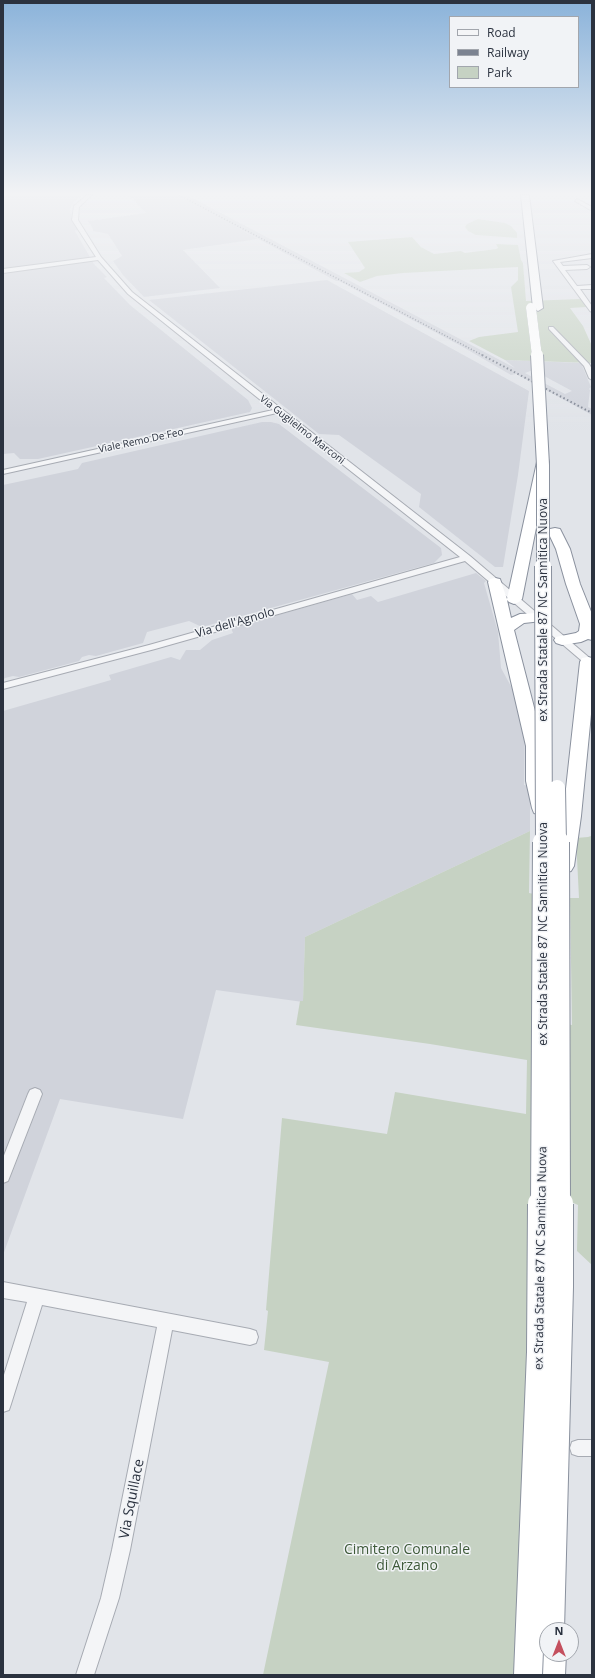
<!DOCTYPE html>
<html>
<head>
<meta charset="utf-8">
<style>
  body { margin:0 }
  #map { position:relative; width:595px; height:1678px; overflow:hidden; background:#e1e4e9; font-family:"Open Sans",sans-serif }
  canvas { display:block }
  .frame { position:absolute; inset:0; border:4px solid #2b323f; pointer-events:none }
  .legend { position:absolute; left:449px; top:16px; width:130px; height:72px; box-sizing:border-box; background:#f1f3f6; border:1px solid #a2a6ad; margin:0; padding:5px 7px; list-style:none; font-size:12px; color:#2b323f }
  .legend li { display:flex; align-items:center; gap:8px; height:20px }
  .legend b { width:20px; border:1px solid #a2a6ad }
  .north { position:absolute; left:539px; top:1622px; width:40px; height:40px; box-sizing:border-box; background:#f1f3f6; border:1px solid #a2a6ad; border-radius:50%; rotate:0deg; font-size:11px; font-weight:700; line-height:16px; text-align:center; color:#2b323f }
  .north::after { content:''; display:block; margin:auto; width:14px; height:18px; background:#c4505e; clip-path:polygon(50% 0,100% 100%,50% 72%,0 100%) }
</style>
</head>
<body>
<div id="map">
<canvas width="595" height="1678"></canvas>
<div class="frame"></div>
<ul class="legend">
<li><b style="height:5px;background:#f4f5f7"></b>Road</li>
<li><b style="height:5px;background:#7c8391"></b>Railway</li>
<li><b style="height:11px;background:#c6d2c3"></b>Park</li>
</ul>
<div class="north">N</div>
</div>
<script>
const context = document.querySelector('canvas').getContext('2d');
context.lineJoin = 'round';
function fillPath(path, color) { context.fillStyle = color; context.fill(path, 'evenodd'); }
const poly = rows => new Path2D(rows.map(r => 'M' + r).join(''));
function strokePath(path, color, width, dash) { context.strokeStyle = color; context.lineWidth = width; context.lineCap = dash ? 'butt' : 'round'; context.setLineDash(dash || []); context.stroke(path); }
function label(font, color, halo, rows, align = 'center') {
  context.font = font + ' "Open Sans",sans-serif'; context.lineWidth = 3; context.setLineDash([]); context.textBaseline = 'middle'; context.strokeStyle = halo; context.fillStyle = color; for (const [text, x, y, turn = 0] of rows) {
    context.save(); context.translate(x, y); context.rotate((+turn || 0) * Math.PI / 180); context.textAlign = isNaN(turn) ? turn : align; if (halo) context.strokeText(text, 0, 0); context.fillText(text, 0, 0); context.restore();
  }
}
fillPath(poly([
  [3,195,83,195,74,202,70,209,72,220,74,220,78,230,75,231,94,264,107,277,104,278,130,305,248,400,252,408,250,412,38,459,20,459,14,453,3,454],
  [129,195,187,195,515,368,505,360,581,363,591,387,589,389,590,390,588,407,592,409,592,415,516,374,511,375,461,346,339,281,336,281,229,223,258,239,183,250,220,288,144,297,123,275,113,261,122,256,108,234,93,231,93,229,88,221,146,213],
  [533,370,572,391,565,394,525,373],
  [327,280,529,391,518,475,503,567,495,567,419,507,421,494,339,435,319,434,149,300],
  [262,422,271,422,279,424,441,548,442,555,434,563,202,627,189,621,147,632,143,643,96,656,89,655,82,657,79,661,19,677,13,676,5,678,3,680,3,485,78,469,82,463],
  [476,573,486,581,484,583,498,632,501,668,513,690,525,724,524,785,530,786,530,831,305,937,303,1002,216,990,183,1119,60,1099,3,1255,3,711,111,680,109,675,171,657,180,660,186,650,200,650,212,640,233,633,231,628,352,594,357,600,371,596,378,602]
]), '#d0d3db');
fillPath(poly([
  [478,219,505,223,511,226,517,233,517,238,476,235,468,231,465,227,467,224],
  [412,237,421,247,434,254,461,251,465,253,496,249,498,248,496,244,518,245,521,260,523,263,526,301,581,299,587,307,570,308,583,326,592,346,592,363,505,360,469,341,479,337,518,332,511,287,518,280,518,267,403,273,377,276,360,282,344,273,359,272,365,268,348,242],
  [592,827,592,1265,577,1251,578,1205,569,1201,566,1024,572,1025,570,898,579,898,576,838,588,837,591,836],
  [530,831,529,893,534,894,530,1281,514,1675,263,1675,329,1362,264,1350,268,1311,266,1310,282,1118,387,1134,395,1092,526,1114,527,1060,430,1044,296,1025,300,1001,303,1001,305,937]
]), '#c6d2c3');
const minor = poly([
  [87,195,92,195,79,207,78,220,101,257,132,292,470,556,592,660,592,668,589,667,465,561,155,649,3,689,3,683,149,645,460,557,277,413,3,474,3,470,273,410,128,294,98,260,3,273,3,269,96,257,72,220,74,206,87,195],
  [577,199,592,207,592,211,575,201,577,199],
  [592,254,592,258,560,262,563,266,587,265,590,267,587,269,565,270,577,286,592,285,592,289,580,289,592,306,592,312,590,311,553,261,592,254],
  [549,327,553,327,589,364,592,369,592,380,589,378,584,366,549,329,549,327],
  [35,1088,40,1090,42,1094,10,1176,8,1181,3,1183,3,1158,28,1094,30,1090,35,1088],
  [3,1282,250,1329,256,1331,258,1337,256,1343,250,1345,172,1330,130,1550,119,1598,94,1675,76,1675,101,1598,112,1550,157,1327,42,1305,11,1404,9,1410,3,1412,3,1378,27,1302,3,1298,3,1282],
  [578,1440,592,1440,592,1456,578,1456,572,1454,570,1448,572,1442,578,1440]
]);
const trunk = poly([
  [521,195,529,195,543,308,538,311,533,308,521,195],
  [543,458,548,459,549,462,522,599,519,602,514,604,509,602,507,600,511,618,520,614,537,613,542,615,545,618,542,621,524,623,514,630,544,746,544,781,550,808,548,813,541,815,534,813,532,808,526,781,526,746,488,582,490,579,495,578,500,579,507,599,537,462,538,459,543,458],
  [555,528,560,529,570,549,580,584,592,614,592,640,588,639,581,642,562,645,556,643,554,640,556,637,576,633,579,631,580,624,566,584,556,549,548,532,550,529,555,528],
  [588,657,592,658,592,704,581,816,574,866,571,871,564,873,557,871,554,866,563,816,580,662,582,658,588,657],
  [547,1639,547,1654,566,1654,565,1675,533,1675,534,1654,539,1643,547,1639]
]);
strokePath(minor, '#a7abb3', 2);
strokePath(trunk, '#8a919e', 2);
fillPath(minor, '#f4f5f7');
fillPath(trunk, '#fff');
strokePath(poly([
  [179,195,484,356]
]), '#7c8391', 1.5, [1, 2]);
strokePath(poly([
  [482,355,592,413]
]), '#7c8391', 2, [1.5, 2.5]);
const trunkBridgeFar4 = poly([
  [531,308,537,356]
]);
const trunkBridgeFar3 = poly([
  [537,355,543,465,543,567]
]);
const trunkBridgeFar2 = poly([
  [543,566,544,843],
  [557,788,558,843]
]);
const trunkBridgeFar1 = poly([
  [558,842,559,1205],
  [542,1205,544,842]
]);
const trunkBridge = poly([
  [550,1630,559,1287,559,1204],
  [528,1675,541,1352,542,1204]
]);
strokePath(trunkBridgeFar4, '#8a919e', 10, []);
strokePath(trunkBridgeFar3, '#8a919e', 14, []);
strokePath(trunkBridgeFar2, '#8a919e', 18, []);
strokePath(trunkBridgeFar1, '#8a919e', 24, []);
strokePath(trunkBridge, '#8a919e', 30, []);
strokePath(trunkBridgeFar4, '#fff', 10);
strokePath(trunkBridgeFar3, '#fff', 12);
strokePath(trunkBridgeFar2, '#fff', 16);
strokePath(trunkBridgeFar1, '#fff', 22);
strokePath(trunkBridge, '#fff', 28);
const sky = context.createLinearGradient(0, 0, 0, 430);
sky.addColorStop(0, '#8bb3da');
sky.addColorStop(0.45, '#f2f3f5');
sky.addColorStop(1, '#f2f3f500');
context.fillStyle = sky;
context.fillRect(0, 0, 595, 430);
label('10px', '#2b323f', '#f1f3f6', [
  ["Via Guglielmo Marconi",302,430,38],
  ["Viale Remo De Feo",141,441,-12]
]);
label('12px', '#2b323f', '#f1f3f6', [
  ["ex Strada Statale 87 NC Sannitica Nuova",544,610,-90],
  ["Via dell'Agnolo",235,623,-16],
  ["ex Strada Statale 87 NC Sannitica Nuova",544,934,-90],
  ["ex Strada Statale 87 NC Sannitica Nuova",541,1258,-89]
]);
label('14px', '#2b323f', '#f1f3f6', [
  ["Via Squillace",132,1499,-79]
]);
label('14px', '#3e5a39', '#f1f3f6', [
  ["Cimitero Comunale",407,1550],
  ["di Arzano",407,1566]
]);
</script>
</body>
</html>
